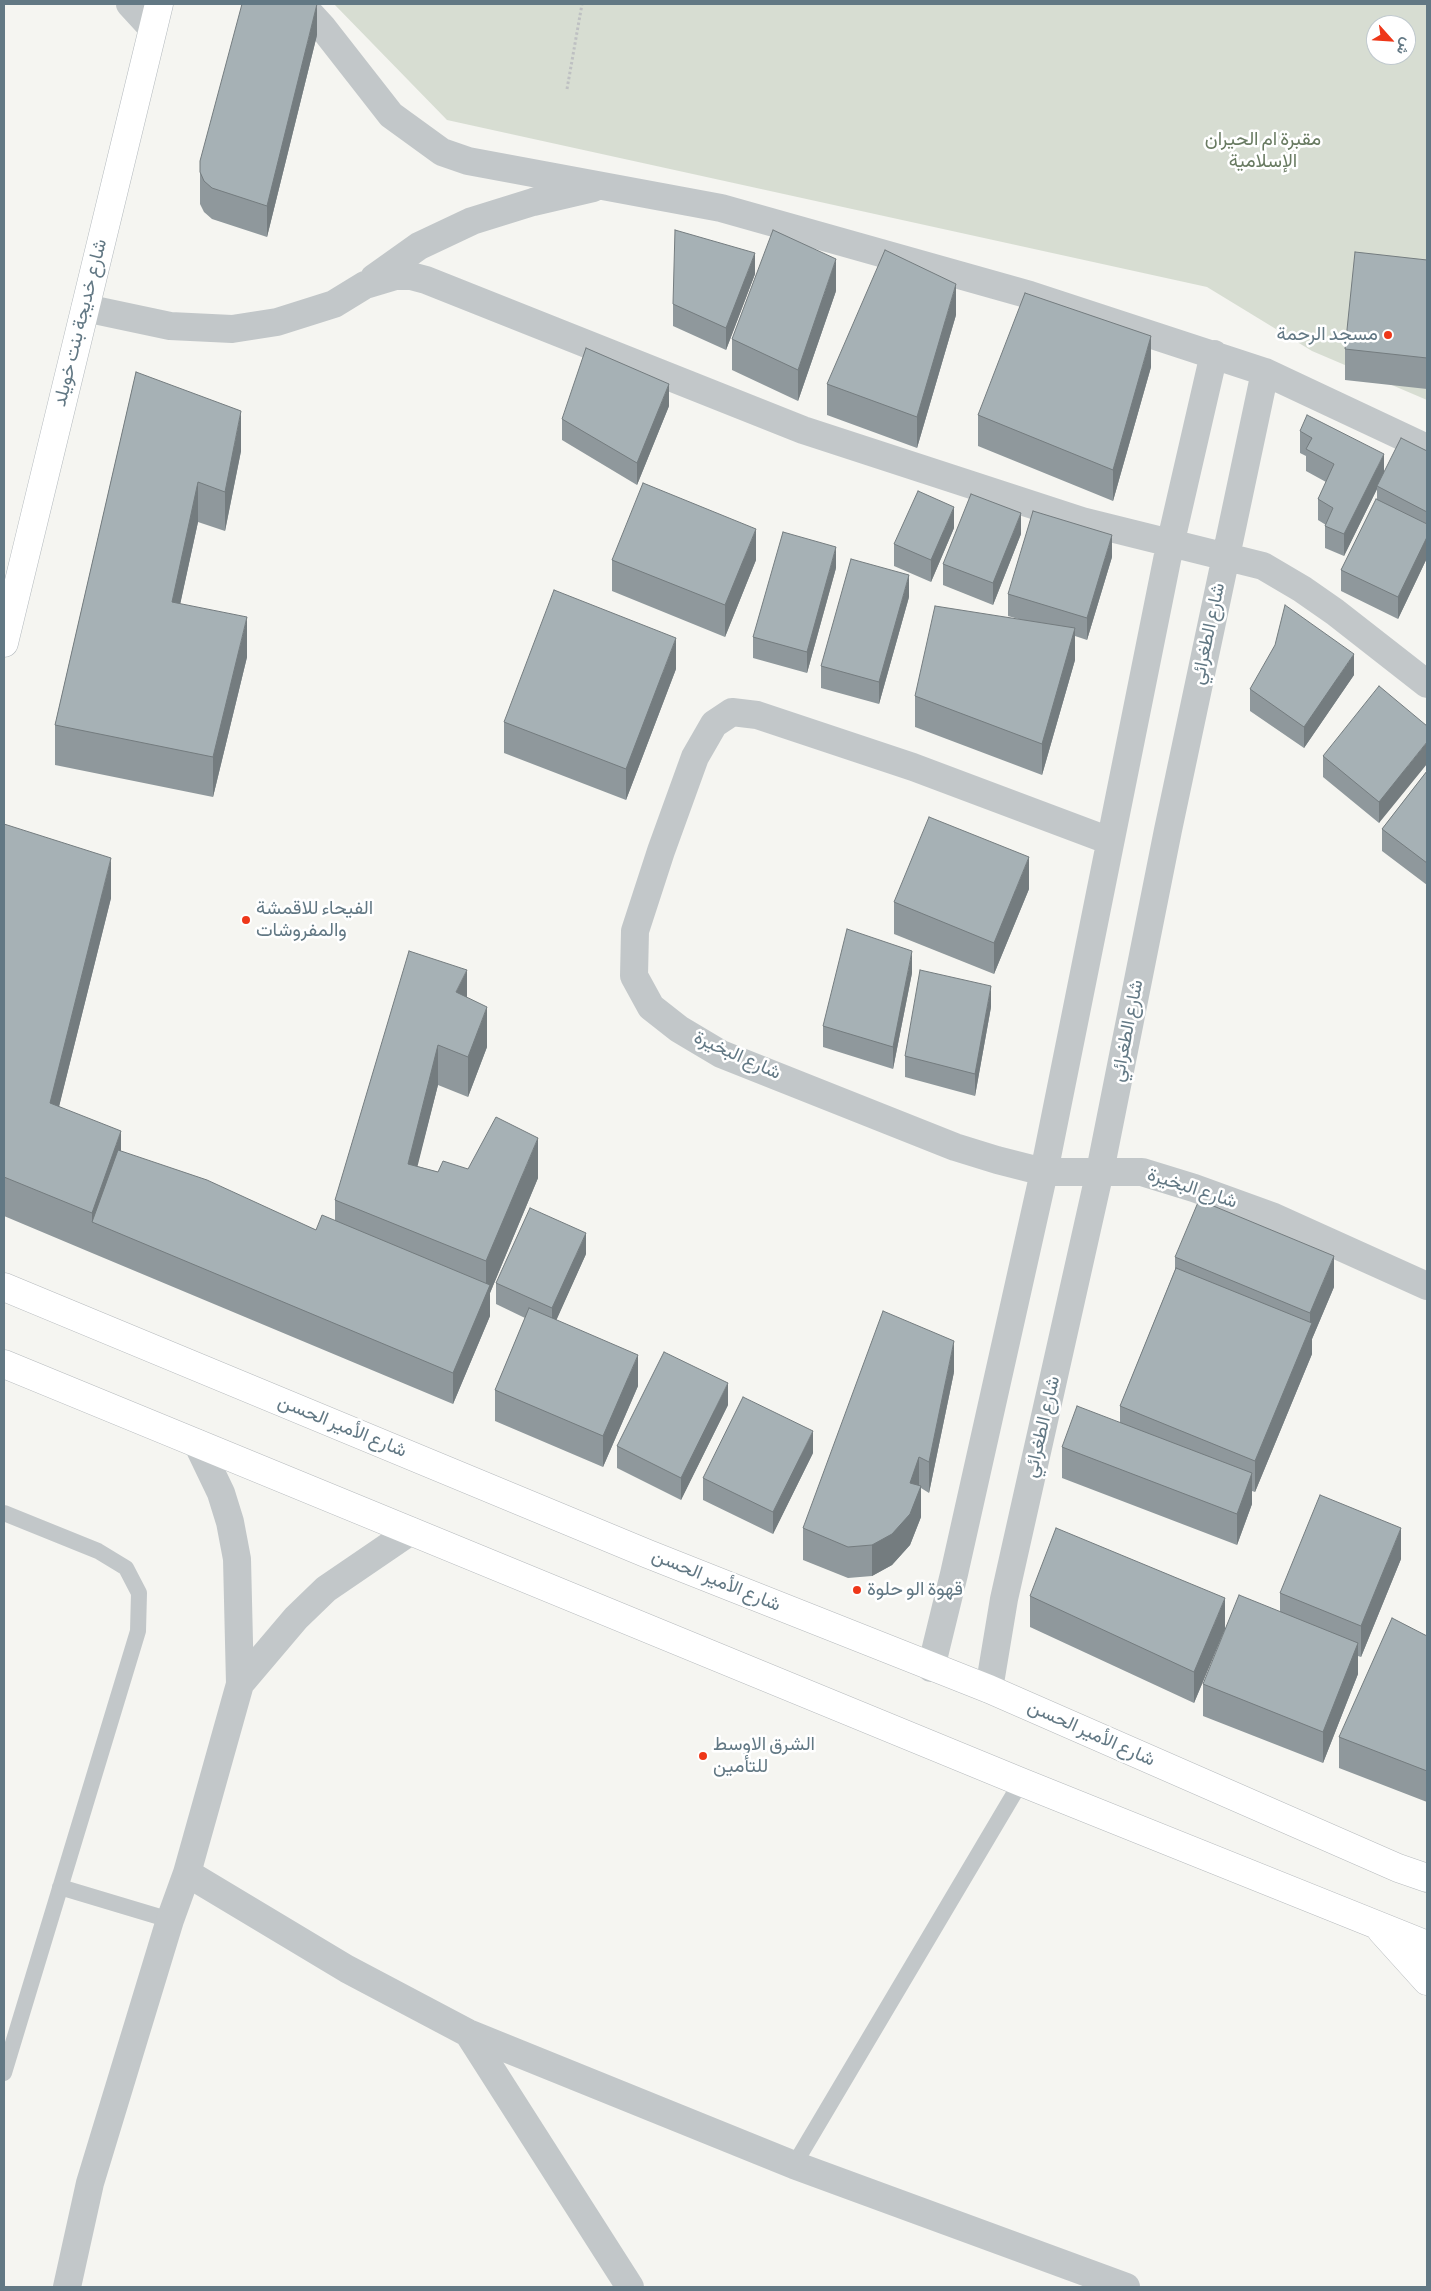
<!DOCTYPE html>
<html>
<head>
<meta charset="utf-8">
<style>
  body { margin:0 }
  #map { position:relative; width:1431px; height:2291px; overflow:hidden; background:#f5f5f1; font-family:"Sofia Sans Condensed",Vazirmatn,sans-serif }
  canvas { display:block }
  .frame { position:absolute; inset:0; border:5px solid #627884; pointer-events:none }
  .north { position:absolute; left:1366px; top:15px; width:50px; height:50px; box-sizing:border-box; background:#fff; border:1px solid #c0c9ce; border-radius:50%; rotate:116deg; font-size:14px; font-weight:700; line-height:20px; text-align:center; color:#627884 }
  .north::after { content:''; display:block; margin:auto; width:18px; height:22px; background:#ee3719; clip-path:polygon(50% 0,100% 100%,50% 72%,0 100%) }
</style>
</head>
<body>
<div id="map">
<canvas width="1431" height="2291"></canvas>
<div class="frame"></div>
<div class="north">ش</div>
</div>
<script>
const context = document.querySelector('canvas').getContext('2d');
context.lineJoin = 'round';
function fillPath(path, color) { context.fillStyle = color; context.fill(path, 'evenodd'); }
const poly = rows => new Path2D(rows.map(r => 'M' + r).join(''));
function strokePath(path, color, width, dash) { context.strokeStyle = color; context.lineWidth = width; context.lineCap = dash ? 'butt' : 'round'; context.setLineDash(dash || []); context.stroke(path); }
function label(font, color, halo, rows, align = 'center') {
  context.font = font + ' "Sofia Sans Condensed",Vazirmatn,sans-serif'; context.lineWidth = 5; context.setLineDash([]); context.textBaseline = 'middle'; context.strokeStyle = halo; context.fillStyle = color; for (const [text, x, y, turn = 0] of rows) {
    context.save(); context.translate(x, y); context.rotate((+turn || 0) * Math.PI / 180); context.textAlign = isNaN(turn) ? turn : align; if (halo) context.strokeText(text, 0, 0); context.fillText(text, 0, 0); context.restore();
  }
}
fillPath(poly([
  [334,4,1427,4,1427,400,1312,351,1207,287,447,120],
  [1376,25,1406,25,1406,55,1376,55]
]), '#d7ddd2');
const secondary = poly([
  [4,643,159,4]
]);
const highway = poly([
  [4,1287,648,1554,989,1689,1398,1868,1427,1878],
  [4,1364,1021,1782,1427,1945],
  [1381,1930,1427,1981]
]);
strokePath(secondary, '#b4babe', 29);
strokePath(highway, '#b6babd', 29);
strokePath(poly([
  [567,89,582,4]
]), '#bec0c2', 3, [2.5, 2.5]);
strokePath(poly([
  [4,1513,98,1551,126,1568,139,1593,138,1631,4,2073],
  [60,1887,170,1920],
  [794,2165,1021,1782]
]), '#c2c7c9', 16);
strokePath(poly([
  [130,4,153,29],
  [301,4,323,28,391,115,442,152,468,161,721,208,1030,295,1265,372,1427,448],
  [374,278,419,246,472,221,533,202,593,188],
  [85,308,170,326,232,329,277,322,334,304,365,285,395,276,411,276,426,280,803,430,1082,521,1263,566,1302,589,1335,612,1427,684],
  [1110,841,913,767,757,715,732,712,714,724,695,757,661,851,635,931,634,976,651,1007,679,1029,721,1054,955,1147,997,1160,1044,1172,1142,1172,1194,1188,1274,1217,1427,1286],
  [931,1668,954,1574,1044,1172,1170,545,1214,354],
  [240,1684,296,1618,326,1589,411,1531],
  [989,1689,1004,1599,1100,1171,1168,830,1265,372],
  [187,1873,347,1969,468,2033,794,2165,1126,2287],
  [468,2033,630,2287],
  [67,2287,90,2183,170,1920,187,1873,240,1684,237,1559,230,1522,221,1493,197,1443]
]), '#c2c7c9', 28);
strokePath(secondary, '#fff', 28);
strokePath(highway, '#fff', 28);
fillPath(poly([
  [317,35,267,237,212,219,204,212,200,204,200,161],
  [1427,260,1427,389,1345,380,1345,349],
  [755,274,726,350,673,326,673,304],
  [836,291,798,401,732,370,732,339],
  [956,315,917,448,827,415,827,384],
  [1151,367,1113,501,978,446,978,415],
  [136,372,241,451,225,531,198,522,180,604,247,657,213,797,55,765,55,725],
  [669,406,637,485,562,440,562,419],
  [1300,431,1384,472,1427,451,1427,558,1398,619,1341,591,1341,570,1377,499,1377,489,1344,556,1325,548,1325,526,1326,525,1318,520,1318,499,1326,482,1306,471,1306,456,1300,453],
  [954,528,931,582,894,566,894,544],
  [1021,534,993,605,943,585,943,564],
  [1112,557,1087,640,1075,636,1075,660,1042,775,915,727,915,696,1022,620,1008,616,1008,594],
  [612,560,756,560,725,637,612,591],
  [836,568,807,673,753,658,753,637],
  [909,597,879,704,821,688,821,666],
  [676,669,626,800,504,753,504,722],
  [1354,675,1304,748,1250,711,1250,689],
  [1427,726,1379,823,1323,777,1323,756],
  [1427,771,1427,885,1382,851,1382,829],
  [4,824,111,898,59,1106,121,1151,316,1230,335,1220,335,1200,467,997,487,1047,468,1097,438,1085,417,1166,438,1172,468,1169,538,1178,490,1293,490,1316,453,1404,92,1253,4,1216],
  [1029,889,994,974,894,934,894,902],
  [912,973,893,1069,823,1047,823,1026],
  [991,1007,975,1096,905,1077,905,1056],
  [586,1254,556,1320,638,1386,603,1467,495,1421,495,1390,525,1318,496,1304,496,1283],
  [1175,1257,1334,1287,1312,1339,1312,1354,1255,1492,1252,1491,1252,1504,1237,1545,1062,1478,1062,1447,1120,1423,1120,1406,1175,1270],
  [954,1372,929,1493,921,1488,921,1517,910,1545,892,1565,872,1576,848,1578,803,1560,803,1528],
  [728,1405,681,1500,617,1468,617,1446],
  [813,1453,773,1534,703,1500,703,1478],
  [1401,1559,1361,1657,1358,1656,1358,1674,1323,1763,1203,1716,1203,1684,1280,1612,1280,1593],
  [1030,1596,1225,1629,1194,1703,1030,1627],
  [1427,1636,1427,1802,1339,1768,1339,1737]
]), '#8f989c');
fillPath(poly([
  [317,4,317,35,267,237,267,206],
  [755,253,755,274,726,350,726,328],
  [836,259,836,291,798,401,798,370],
  [956,284,956,315,917,448,917,417],
  [1151,336,1151,367,1113,501,1113,470],
  [669,384,669,406,637,485,637,463],
  [241,411,241,451,225,531,225,492],
  [1384,454,1384,475,1377,486,1377,489,1344,556,1344,534],
  [198,482,198,522,172,642,172,602],
  [954,507,954,528,931,582,931,560],
  [1021,513,1021,534,993,605,993,583],
  [756,529,756,560,725,637,725,605],
  [1112,535,1112,557,1087,640,1087,618],
  [1427,537,1427,558,1398,619,1398,597],
  [836,547,836,568,807,673,807,652],
  [909,575,909,597,879,704,879,682],
  [247,617,247,657,213,797,213,757],
  [1075,628,1075,660,1042,775,1042,744],
  [676,638,676,669,626,800,626,769],
  [1354,654,1354,675,1304,748,1304,727],
  [1427,742,1427,764,1379,823,1379,802],
  [1029,857,1029,889,994,974,994,943],
  [111,858,111,898,50,1143,50,1103],
  [912,951,912,973,893,1069,893,1047],
  [467,970,467,1010,456,992],
  [991,986,991,1007,975,1096,975,1074],
  [487,1007,487,1047,468,1097,468,1057],
  [438,1045,438,1085,408,1204,408,1164],
  [121,1131,121,1171,92,1222,92,1213],
  [538,1138,538,1178,490,1293,490,1316,453,1404,453,1373,486,1293,486,1261],
  [586,1233,586,1254,552,1330,552,1308],
  [1334,1256,1334,1287,1312,1339,1312,1354,1255,1492,1255,1461,1310,1328,1310,1313],
  [954,1341,954,1372,929,1493,929,1462],
  [638,1355,638,1386,603,1467,603,1436],
  [728,1383,728,1405,681,1500,681,1478],
  [813,1431,813,1453,773,1534,773,1512],
  [919,1457,919,1488,910,1483],
  [1252,1473,1252,1504,1237,1545,1237,1514],
  [921,1486,921,1517,910,1545,892,1565,872,1576,872,1545],
  [1401,1528,1401,1559,1361,1657,1361,1626],
  [1225,1598,1225,1629,1194,1703,1194,1672],
  [1358,1643,1358,1674,1323,1763,1323,1732]
]), '#747c7f');
const building = poly([
  [242,4,317,4,267,206,212,188,204,181,200,172,200,161,242,4],
  [675,230,755,253,726,328,673,304,675,230],
  [773,230,836,259,798,370,732,339,773,230],
  [885,250,956,284,917,417,827,384,885,250],
  [1355,252,1427,260,1427,358,1345,349,1355,252],
  [1025,293,1151,336,1113,470,978,415,1025,293],
  [586,348,669,384,637,463,562,419,586,348],
  [136,372,241,411,225,492,198,482,172,602,247,617,213,757,55,725,136,372],
  [1307,415,1384,454,1344,534,1325,526,1333,508,1318,499,1334,464,1306,449,1312,438,1300,431,1307,415],
  [1401,438,1427,451,1427,512,1377,486,1401,438],
  [643,483,756,529,725,605,612,560,643,483],
  [918,491,954,507,931,560,894,544,918,491],
  [971,494,1021,513,993,583,943,564,971,494],
  [1376,499,1427,524,1427,537,1398,597,1341,570,1376,499],
  [1033,511,1112,535,1087,618,1008,594,1033,511],
  [783,532,836,547,807,652,753,637,783,532],
  [851,559,909,575,879,682,821,666,851,559],
  [554,590,676,638,626,769,504,722,554,590],
  [1285,605,1354,654,1304,727,1250,689,1275,645,1285,605],
  [935,606,1075,628,1042,744,915,696,935,606],
  [1379,686,1427,726,1427,742,1379,802,1323,756,1379,686],
  [1427,771,1427,863,1382,829,1427,771],
  [929,817,1029,857,994,943,894,902,929,817],
  [4,824,111,858,50,1103,121,1131,92,1213,4,1177,4,824],
  [847,929,912,951,893,1047,823,1026,847,929],
  [409,951,467,970,456,992,487,1007,468,1057,438,1045,408,1164,438,1172,443,1161,468,1169,496,1117,538,1138,486,1261,335,1200,409,951],
  [920,970,991,986,975,1074,905,1056,920,970],
  [118,1150,207,1180,316,1230,322,1215,490,1285,453,1373,92,1222,118,1150],
  [1199,1200,1334,1256,1310,1313,1175,1257,1199,1200],
  [530,1208,586,1233,552,1308,496,1283,530,1208],
  [1176,1268,1312,1323,1255,1461,1120,1406,1176,1268],
  [529,1308,638,1355,603,1436,495,1390,529,1308],
  [883,1311,954,1341,929,1462,919,1457,910,1483,921,1486,910,1514,892,1534,872,1545,848,1547,803,1528,883,1311],
  [664,1352,728,1383,681,1478,617,1446,664,1352],
  [743,1397,813,1431,773,1512,703,1478,743,1397],
  [1077,1406,1252,1473,1237,1514,1062,1447,1077,1406],
  [1320,1495,1401,1528,1361,1626,1280,1593,1320,1495],
  [1056,1528,1225,1598,1194,1672,1030,1596,1056,1528],
  [1239,1595,1358,1643,1323,1732,1203,1684,1239,1595],
  [1392,1618,1427,1636,1427,1771,1339,1737,1392,1618]
]);
fillPath(building, '#a6b1b5');
strokePath(building, '#747c7f', 1);
for (const [x, y, r, color] of [
  [1388,335,5,"#ee3719"],
  [246,920,5,"#ee3719"],
  [857,1590,5,"#ee3719"],
  [703,1756,5,"#ee3719"]
]) { const dot = new Path2D(); dot.arc(x, y, r, 0, 2 * Math.PI); context.fillStyle = color; context.fill(dot); strokePath(dot, '#fff', 2); }
label('19px', '#697b62', '#fff', [
  ["مقبرة ام الحيران",1263,140],
  ["الإسلامية",1263,162]
]);
label('19px', '#627884', '#fff', [
  ["شارع خديجة بنت خويلد",81,323,-76],
  ["شارع الطغرائي",1209,634,-78],
  ["شارع الطغرائي",1128,1031,-79],
  ["شارع البخيرة",737,1056,24],
  ["شارع البخيرة",1192,1189,18],
  ["شارع الأمير الحسن",342,1427,22],
  ["شارع الطغرائي",1043,1427,-77],
  ["شارع الأمير الحسن",716,1581,22],
  ["شارع الأمير الحسن",1091,1734,24]
]);
label('19px', '#627884', '#fff', [
  ["مسجد الرحمة",1378,335,"right"],
  ["الفيحاء للاقمشة",256,909],
  ["والمفروشات",256,931],
  ["قهوة الو حلوة",867,1590],
  ["الشرق الاوسط",713,1745],
  ["للتأمين",713,1767]
], 'left');
</script>
</body>
</html>
